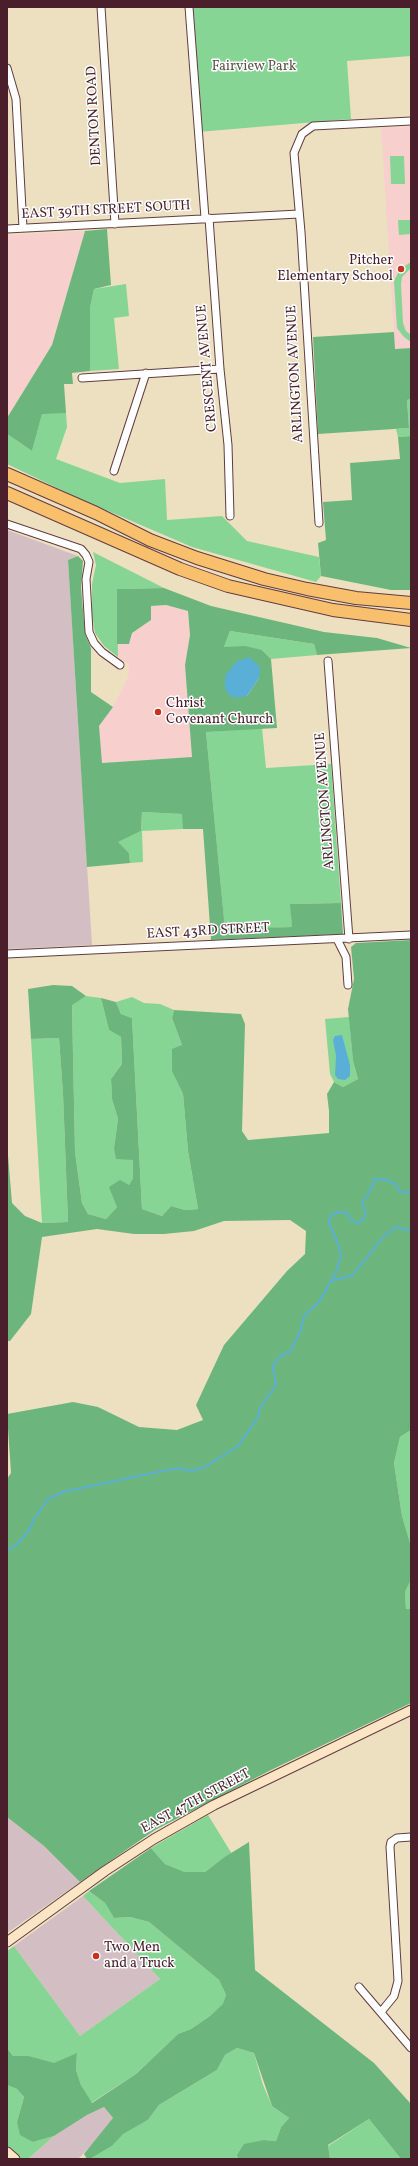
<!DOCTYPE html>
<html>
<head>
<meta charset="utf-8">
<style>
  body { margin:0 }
  #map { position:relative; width:418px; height:2166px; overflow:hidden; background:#ede0c0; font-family:Vollkorn,serif }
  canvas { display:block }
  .frame { position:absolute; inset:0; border:8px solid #4a1f2b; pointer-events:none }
</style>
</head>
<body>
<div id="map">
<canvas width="418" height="2166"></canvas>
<div class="frame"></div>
</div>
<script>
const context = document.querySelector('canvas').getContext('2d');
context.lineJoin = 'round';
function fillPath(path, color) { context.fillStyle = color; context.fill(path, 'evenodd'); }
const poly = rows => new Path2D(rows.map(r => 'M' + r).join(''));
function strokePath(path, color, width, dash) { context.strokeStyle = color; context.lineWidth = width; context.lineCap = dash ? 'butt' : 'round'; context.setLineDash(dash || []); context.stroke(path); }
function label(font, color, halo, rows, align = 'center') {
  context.font = font + ' Vollkorn,serif'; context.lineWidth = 3; context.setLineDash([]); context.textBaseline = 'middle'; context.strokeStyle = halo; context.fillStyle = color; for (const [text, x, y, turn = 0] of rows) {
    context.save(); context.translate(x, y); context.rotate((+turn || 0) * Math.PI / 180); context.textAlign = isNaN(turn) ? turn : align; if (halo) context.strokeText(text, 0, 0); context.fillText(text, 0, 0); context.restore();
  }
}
fillPath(poly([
  [411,126,411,348,395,349,381,128],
  [85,231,52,345,7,418,7,235],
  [166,605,188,611,190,635,185,665,192,757,101,763,99,726,113,707,128,677,129,665,118,657,117,644,129,644,132,633,151,620,151,606]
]), '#f7d0cd');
fillPath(poly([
  [7,530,78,556,68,560,92,945,7,949],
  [7,1817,44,1846,80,1882,7,1933],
  [83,1896,160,1979,80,2036,14,1946],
  [104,2107,113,2118,97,2140,78,2159,28,2159,54,2136,87,2115]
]), '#d2bec3');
fillPath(poly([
  [189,7,411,7,411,56,347,61,351,119,198,132],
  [390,156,404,156,405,184,391,184],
  [398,220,411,220,411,234,399,235],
  [411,262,411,268,402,277,401,284,403,323,406,331,411,335,411,342,404,337,397,328,394,281,400,269],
  [126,284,129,316,114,318,119,369,90,371,90,308,94,289],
  [411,399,411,436,398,437,396,429,409,428,407,400],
  [42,413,66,413,67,427,56,459,120,483,165,479,167,520,222,516,247,541,319,557,321,576,316,582,192,547,78,498,7,464,7,434,32,451],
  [93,552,164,588,117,589,118,657,104,646,95,633,92,615,92,584,96,565],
  [230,631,314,644,317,655,271,659,262,650,224,647],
  [262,728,266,768,331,764,341,903,291,904,292,927,225,930,206,732],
  [142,812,183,814,183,829,142,831,143,862,130,863,129,853,117,842,141,831],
  [86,996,101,998,109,1030,121,1037,122,1064,111,1079,112,1099,118,1119,114,1148,133,1159,133,1178,117,1207,106,1219,88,1214,82,1203,75,1152,72,1004],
  [132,997,144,1003,160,1004,174,1010,172,1018,182,1045,172,1070,183,1094,188,1151,198,1209,185,1210,171,1206,162,1216,142,1209,132,1018,121,1014,116,1002],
  [349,1017,353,1061,358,1079,343,1087,334,1082,330,1074,325,1019],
  [59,1038,63,1094,68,1222,42,1223,31,1039],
  [411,1430,411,1546,402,1516,394,1463,400,1437],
  [411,1580,411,1610,406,1609,405,1592],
  [208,1815,232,1854,223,1858,205,1872,185,1872,165,1864,151,1848],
  [89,1891,105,1903,114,1918,130,1917,149,1922,219,1980,226,1995,224,2004,210,2016,191,2029,178,2034,136,2074,91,2103,81,2085,76,2070,77,2054,54,2064,29,2056,13,2056,7,2048,7,1951,14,1946,80,2036,160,1979,83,1896],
  [237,2048,254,2053,263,2085,272,2106,289,2118,281,2127,276,2141,264,2140,237,2155,238,2159,90,2159,112,2146,122,2134,148,2120,159,2105,217,2070,225,2055],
  [7,2085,17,2089,24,2097,17,2122,33,2142,54,2136,28,2159,22,2159,7,2146],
  [369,2119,401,2159,330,2159,328,2146]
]), '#86d595');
fillPath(poly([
  [107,229,111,285,94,289,90,308,90,371,72,373,73,384,64,384,66,413,42,414,32,451,7,434,7,418,52,345,85,231],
  [394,332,395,349,411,348,411,399,407,400,409,428,318,434,313,337],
  [411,436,411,590,391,590,321,576,318,543,326,540,323,502,352,500,350,463,400,459,398,437],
  [78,556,83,561,81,587,85,634,91,648,91,692,113,707,99,726,102,763,192,757,185,665,190,635,188,611,166,605,151,606,151,620,132,633,129,644,117,644,117,589,164,588,211,606,324,632,377,638,411,648,317,655,314,644,230,631,224,647,245,646,262,650,271,659,277,728,206,732,225,929,292,927,290,904,341,903,343,934,211,940,203,829,183,829,182,814,142,812,141,831,118,842,129,853,130,863,87,867,68,560],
  [225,676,259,678,247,696],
  [411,940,411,1430,400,1437,394,1463,402,1516,411,1546,411,1580,405,1592,406,1609,411,1609,411,1703,271,1770,155,1830,80,1882,44,1846,7,1817,7,1479,11,1473,7,1414,73,1402,98,1407,139,1427,177,1430,203,1420,196,1405,224,1345,287,1271,305,1254,306,1231,290,1220,224,1221,194,1231,164,1234,134,1234,97,1229,42,1237,31,1314,10,1341,7,1341,7,1143,12,1203,25,1216,42,1223,68,1222,63,1094,59,1038,31,1039,28,989,53,985,72,986,86,996,72,1005,75,1152,82,1203,88,1214,106,1219,117,1207,109,1187,120,1180,129,1185,133,1178,133,1160,116,1159,114,1148,118,1119,112,1099,111,1079,122,1064,121,1037,109,1030,101,998,116,1002,121,1014,132,1018,142,1209,162,1216,171,1206,185,1210,198,1209,188,1151,183,1094,172,1071,172,1049,182,1045,172,1018,174,1010,241,1014,245,1024,242,1131,248,1140,329,1133,329,1111,327,1094,334,1082,343,1087,358,1079,353,1061,348,1009,354,979,351,947,356,943],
  [249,1842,255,1970,374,2063,411,2104,411,2159,401,2159,369,2119,328,2145,330,2159,238,2159,237,2155,244,2144,264,2140,276,2141,281,2127,289,2118,272,2106,254,2053,237,2048,225,2055,217,2070,159,2105,148,2120,123,2134,112,2146,90,2159,87,2159,84,2154,113,2118,104,2107,87,2115,54,2136,33,2142,20,2135,17,2122,24,2097,17,2089,7,2085,7,2048,13,2056,29,2056,54,2063,77,2053,76,2070,81,2085,92,2103,136,2074,178,2034,191,2029,210,2016,223,2004,226,1995,219,1980,149,1922,130,1917,114,1918,105,1903,89,1891,151,1848,165,1864,185,1872,205,1872,223,1858]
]), '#6cb67e');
fillPath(poly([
  [249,657,260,667,259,678,247,696,235,698,228,694,225,688,225,676,236,662],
  [342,1035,350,1065,350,1076,345,1080,338,1079,335,1075,336,1056,333,1040,335,1036]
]), '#5aafd6');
strokePath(poly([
  [331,1281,337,1270,341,1255,339,1246,329,1223,331,1215,339,1212,347,1213,350,1219,357,1223,362,1221,366,1214,362,1202,370,1191,375,1179,387,1180,395,1184,399,1191,411,1193],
  [7,1551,17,1544,27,1533,36,1516,48,1499,63,1492,162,1471,178,1468,190,1471,203,1468,238,1446,258,1417,260,1408,276,1385,273,1366,280,1356,290,1352,300,1332,304,1316,319,1302,331,1281,353,1275,382,1238,396,1227,411,1231]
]), '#5aafd6', 2);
const street = poly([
  [101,7,115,224],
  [189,7,205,218],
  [7,68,16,99,23,228],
  [209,218,220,369,228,445,230,516],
  [7,229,299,214],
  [82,378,220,369],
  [114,471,146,373],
  [319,523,301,232,294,153,302,134,313,126,411,121],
  [7,524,81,549,86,555,89,562,86,579,89,632,94,643,102,652,120,665],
  [328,661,349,939],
  [337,939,346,957,348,985],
  [7,954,411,935],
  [359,1987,411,2048],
  [381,2012,394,1996,398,1981,390,1847,391,1842,397,1838,411,1837]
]);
const secondary = poly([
  [7,1942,105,1871,154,1839,214,1805,411,1710],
  [7,2152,15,2159]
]);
const highway = poly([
  [7,474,96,513,150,540,197,558,264,579,307,589,356,598,411,603],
  [7,493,180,569,228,586,333,610,411,620]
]);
strokePath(street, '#623c41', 9);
strokePath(secondary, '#623c41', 11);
strokePath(highway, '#623c41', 14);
strokePath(street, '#fff', 7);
strokePath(secondary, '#fce5c4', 9);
strokePath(highway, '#f8bf6c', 12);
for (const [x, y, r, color] of [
  [401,269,4,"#c8321e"],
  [158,712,4,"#c8321e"],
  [96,1956,4,"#c8321e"]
]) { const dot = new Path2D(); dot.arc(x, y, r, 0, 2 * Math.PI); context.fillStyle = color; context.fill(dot); strokePath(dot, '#fff', 1.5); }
label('14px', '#5c564b', '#fff', [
  ["Fairview Park",254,67]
]);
label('14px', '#4a1f2b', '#fff', [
  ["DENTON ROAD",95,116,-93],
  ["EAST 39TH STREET SOUTH",106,211,-3],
  ["CRESCENT AVENUE",208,368,-95],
  ["ARLINGTON AVENUE",296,374,-93],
  ["ARLINGTON AVENUE",326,801,-94],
  ["EAST 43RD STREET",208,932,-3],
  ["EAST 47TH STREET",196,1802,-28]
]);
label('14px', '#4a1f2b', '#fff', [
  ["Pitcher",393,261,"right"],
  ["Elementary School",393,277,"right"],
  ["Christ",166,704],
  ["Covenant Church",166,720],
  ["Two Men",104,1948],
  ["and a Truck",104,1964]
], 'left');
</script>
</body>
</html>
